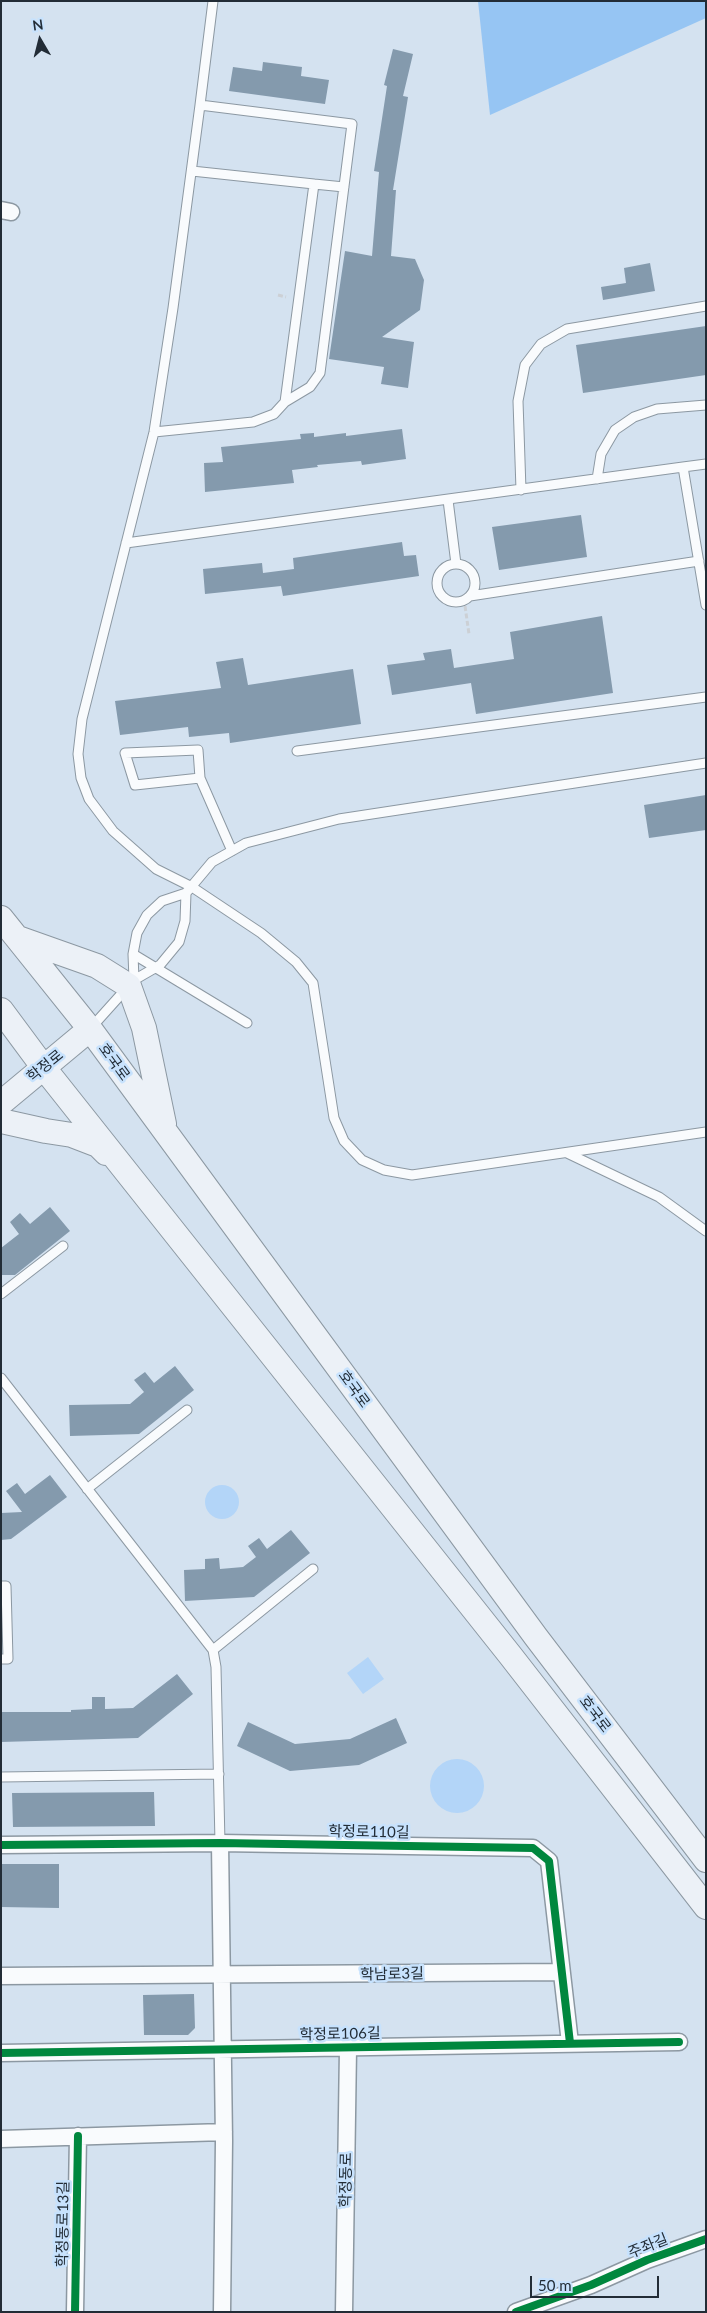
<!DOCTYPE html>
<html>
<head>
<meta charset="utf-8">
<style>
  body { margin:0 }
  #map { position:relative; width:707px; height:2313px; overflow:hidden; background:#d4e2f0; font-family:Lato,sans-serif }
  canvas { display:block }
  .frame { position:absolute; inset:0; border:2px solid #222c36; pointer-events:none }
  .north { position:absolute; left:15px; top:15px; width:50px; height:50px; -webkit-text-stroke:4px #c7e2fd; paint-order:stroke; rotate:352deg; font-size:14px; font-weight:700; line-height:20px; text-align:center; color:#222c36 }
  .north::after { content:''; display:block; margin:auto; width:18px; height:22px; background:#222c36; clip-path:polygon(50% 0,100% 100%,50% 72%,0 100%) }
  .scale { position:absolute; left:530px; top:2276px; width:129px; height:22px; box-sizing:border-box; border:2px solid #222c36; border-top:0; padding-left:6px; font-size:15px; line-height:18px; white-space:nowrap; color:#222c36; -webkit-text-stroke:4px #c7e2fd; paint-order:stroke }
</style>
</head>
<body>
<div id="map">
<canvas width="707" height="2313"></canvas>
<div class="frame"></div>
<div class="north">N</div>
<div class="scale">50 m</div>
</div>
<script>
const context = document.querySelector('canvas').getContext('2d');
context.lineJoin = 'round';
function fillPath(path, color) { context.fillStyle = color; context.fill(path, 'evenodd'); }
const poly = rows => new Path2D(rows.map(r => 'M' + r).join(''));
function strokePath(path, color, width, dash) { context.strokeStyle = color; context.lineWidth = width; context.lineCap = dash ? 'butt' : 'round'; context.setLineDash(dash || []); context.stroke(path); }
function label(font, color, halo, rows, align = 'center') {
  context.font = font + ' Lato,"Noto Sans KR",sans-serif'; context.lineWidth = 5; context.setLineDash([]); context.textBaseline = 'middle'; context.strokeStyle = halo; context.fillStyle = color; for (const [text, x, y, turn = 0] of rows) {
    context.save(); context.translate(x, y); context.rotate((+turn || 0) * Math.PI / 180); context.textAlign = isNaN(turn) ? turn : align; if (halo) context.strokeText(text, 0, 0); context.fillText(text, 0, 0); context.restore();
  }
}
fillPath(poly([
  '205 1502a17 17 0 1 1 34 0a17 17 0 1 1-34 0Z',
  [368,1657,384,1679,363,1694,347,1673],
  '430 1786a27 27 0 1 1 54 0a27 27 0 1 1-54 0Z'
]), '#b3d5f8');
fillPath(poly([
  [478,1,706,1,706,18,490,115]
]), '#96c5f3');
fillPath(poly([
  [393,49,413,54,403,96,408,97,393,190,396,190,391,256,415,259,424,280,420,310,382,337,414,342,408,388,381,384,384,367,329,359,345,251,372,256,379,172,374,171,387,86,384,85],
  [263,62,302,67,301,76,329,80,325,104,229,91,233,67,262,71],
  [650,263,655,291,603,300,601,287,626,283,624,268],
  [706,326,706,375,583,393,576,345],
  [402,429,406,459,362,465,361,461,317,465,318,467,292,470,294,483,205,492,204,463,223,462,221,447,301,439,300,434,314,433,314,437,346,433,346,436],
  [581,515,587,557,499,570,492,527],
  [402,542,404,556,416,555,419,576,283,596,281,586,205,594,203,569,262,563,263,573,294,569,293,558],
  [602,616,613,693,476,714,471,683,392,695,387,665,425,660,423,653,451,649,454,668,514,659,510,632],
  [243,658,248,685,353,669,361,724,230,743,229,733,189,737,188,727,120,735,115,701,221,688,216,662],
  [706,795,706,830,649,838,644,805],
  [50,1207,70,1231,15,1275,1,1275,1,1248,19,1234,10,1222,20,1213,30,1224],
  [175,1366,194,1390,139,1434,70,1436,69,1405,130,1404,144,1392,134,1380,145,1372,154,1383],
  [50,1475,67,1497,11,1539,1,1540,1,1513,22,1512,6,1491,17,1483,25,1494],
  [291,1530,310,1553,254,1597,185,1601,184,1570,205,1569,205,1559,219,1558,220,1569,243,1567,256,1557,248,1546,259,1538,267,1549],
  [177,1674,193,1694,138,1738,1,1742,1,1712,71,1712,71,1710,92,1709,92,1697,105,1697,105,1709,133,1708],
  [396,1718,407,1743,359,1765,290,1771,237,1746,248,1722,295,1744,350,1739],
  [154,1792,155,1826,13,1827,12,1793],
  [1,1864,59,1864,59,1908,1,1907],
  [194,1994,195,2028,188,2035,144,2035,143,1995]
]), '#849aad');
const lane = poly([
  [200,105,213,1],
  [314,184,344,187],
  [285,402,310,387,320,373,352,124,200,105,173,308,154,432,82,719,78,754,81,778,89,799,113,831,156,869,192,887,261,933,296,962,313,983,334,1118,344,1141,362,1160,384,1170,412,1175,706,1132],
  [154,432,253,422,274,414,285,402,314,184,192,171],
  [683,467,706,464],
  [597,479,601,454,615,430,634,417,657,409,706,405],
  [521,490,518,401,525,365,541,344,567,329,706,306],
  [448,500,456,564],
  [126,543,683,467,706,605],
  '437 583a19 19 0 1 1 38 0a19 19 0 1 1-38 0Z',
  [470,596,699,561],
  [297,751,706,697],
  [200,778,135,785,125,753,198,750,200,778,232,851],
  [133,954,247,1023],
  [134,980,133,954,137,933,147,915,162,901,186,893,212,862,246,843,339,819,706,763],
  [90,1029,134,980,160,965,179,942,185,921,186,893],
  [567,1153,659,1197,706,1231],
  [1,1294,63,1246],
  [1,1378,213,1650,216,1667,220,1843],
  [87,1489,187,1410],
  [1,1586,6,1586,8,1659,1,1659],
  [213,1650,313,1569],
  [1,1777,219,1774]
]);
const street = poly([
  [1,210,11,212],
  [220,1843,224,2141,222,2312],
  [1,1845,220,1843,533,1848,549,1861,570,2043],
  [1,1976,560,1972],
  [1,2053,679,2042],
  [1,2139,224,2132],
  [75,2312,78,2136],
  [344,2312,348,2049],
  [516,2312,591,2285,647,2260,706,2239]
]);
const secondary = poly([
  [1,918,90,1029,536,1637,706,1860],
  [18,938,97,966,129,986,144,1028,164,1124],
  [1,1010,44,1068,510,1655,706,1907],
  [1,1103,90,1029],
  [1,1121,46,1131,72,1135,98,1145,106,1153]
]);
strokePath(lane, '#8c98a2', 11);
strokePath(street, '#8c98a2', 19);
strokePath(secondary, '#8c98a2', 26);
strokePath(poly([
  [278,295,286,297],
  [465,606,469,634]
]), '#ccd0d5', 3, [5, 2.5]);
strokePath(lane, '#f9fbfd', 9);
strokePath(street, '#f9fbfd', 16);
strokePath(secondary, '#ecf1f7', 24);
strokePath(poly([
  [1,1845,220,1843,533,1848,549,1861,570,2043],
  [1,2053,679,2042],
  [75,2312,78,2136],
  [516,2312,591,2285,647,2260,706,2239]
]), '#00873e', 8);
label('15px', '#222c36', '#c7e2fd', [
  ["호국로",114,1062,54],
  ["학정로",45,1066,-39],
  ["호국로",354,1389,54],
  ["호국로",595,1714,53],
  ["학정로110길",369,1832,1],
  ["학남로3길",392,1974,-1],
  ["학정로106길",340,2034,-1],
  ["학정동로",346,2180,-89],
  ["학정동로13길",63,2224,-89],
  ["주좌길",648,2246,-22]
]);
</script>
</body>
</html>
